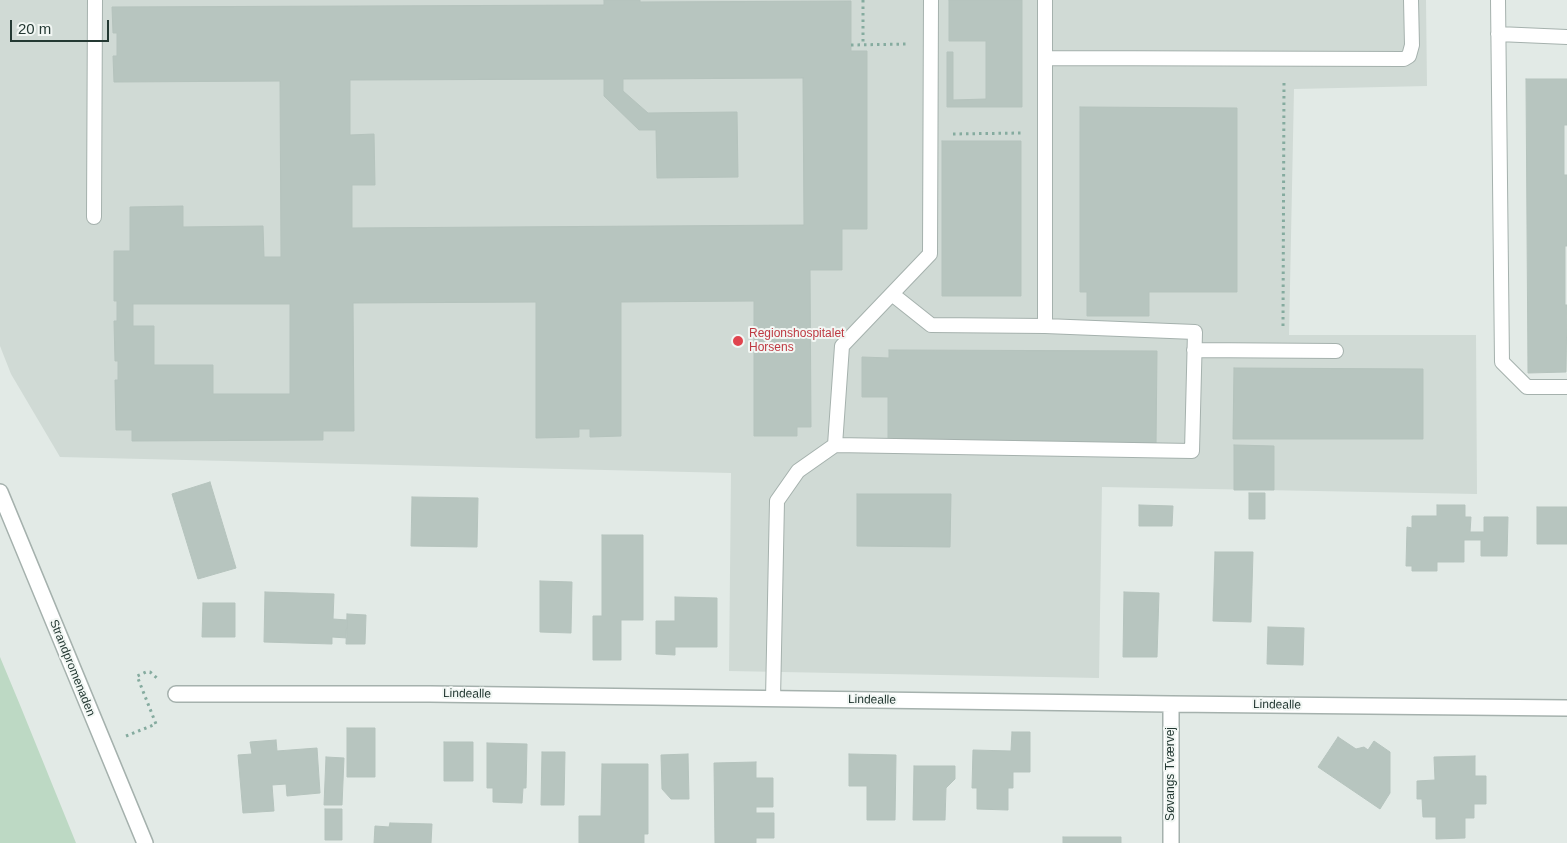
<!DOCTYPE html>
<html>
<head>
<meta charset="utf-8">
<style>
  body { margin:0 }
  #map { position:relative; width:1567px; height:843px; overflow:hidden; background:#e2eae6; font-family:Helvetica,sans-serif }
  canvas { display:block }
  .scale { position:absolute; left:10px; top:20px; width:99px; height:22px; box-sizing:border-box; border:2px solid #243933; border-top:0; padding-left:6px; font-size:15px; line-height:18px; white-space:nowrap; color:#243933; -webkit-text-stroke:4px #f2f7f4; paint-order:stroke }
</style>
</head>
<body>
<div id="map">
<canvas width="1567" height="843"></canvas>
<div class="scale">20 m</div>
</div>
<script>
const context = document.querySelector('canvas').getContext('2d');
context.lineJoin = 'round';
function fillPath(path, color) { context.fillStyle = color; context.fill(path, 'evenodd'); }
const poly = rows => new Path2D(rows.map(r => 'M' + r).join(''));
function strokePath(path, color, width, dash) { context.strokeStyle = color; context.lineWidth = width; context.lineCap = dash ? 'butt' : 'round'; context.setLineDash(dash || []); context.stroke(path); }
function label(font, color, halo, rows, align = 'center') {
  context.font = font + ' Helvetica,sans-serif'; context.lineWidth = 4; context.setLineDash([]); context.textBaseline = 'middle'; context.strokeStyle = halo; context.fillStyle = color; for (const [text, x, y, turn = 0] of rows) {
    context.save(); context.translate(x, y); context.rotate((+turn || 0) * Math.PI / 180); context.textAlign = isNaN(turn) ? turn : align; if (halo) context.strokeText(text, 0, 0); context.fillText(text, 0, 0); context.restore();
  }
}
fillPath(poly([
  [0,0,1426,0,1427,86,1294,89,1289,335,1476,335,1477,494,1102,487,1099,678,729,671,731,473,60,457,11,374,0,346]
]), '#d0dad5');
fillPath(poly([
  [0,657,20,705,76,843,0,843]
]), '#bdd9c4');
const building = poly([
  [604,0,640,0,640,2,851,1,851,51,867,51,867,229,842,229,842,270,810,270,811,427,797,427,797,436,754,436,754,301,621,302,621,436,590,437,590,429,579,429,579,437,536,438,536,302,353,303,354,431,323,431,323,440,132,441,132,430,116,430,115,380,118,380,118,361,115,361,114,321,117,321,117,301,114,301,114,251,130,251,130,207,183,206,183,227,263,226,264,257,281,257,280,81,114,82,113,56,117,56,117,33,113,33,112,7,604,5,604,0],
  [803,78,804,225,352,228,352,185,375,185,374,134,350,135,350,80,604,79,604,96,639,130,656,130,657,178,738,177,737,112,648,113,623,91,623,79,803,78],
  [133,304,290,304,290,394,213,394,213,365,154,365,154,326,133,326,133,304],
  [949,0,1022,0,1022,107,947,107,947,52,953,52,953,100,986,99,986,41,949,41,949,0],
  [1526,79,1567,79,1567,125,1564,125,1564,175,1567,175,1567,246,1565,246,1565,305,1567,305,1566,372,1528,373,1526,79],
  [1080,107,1237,108,1237,292,1149,292,1149,316,1087,316,1087,292,1080,292,1080,107],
  [942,141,1021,141,1021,296,942,296,942,141],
  [889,350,1157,351,1156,445,888,443,888,397,862,397,862,357,889,358,889,350],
  [1234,368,1423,369,1423,439,1233,439,1234,368],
  [1234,445,1274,446,1274,490,1234,490,1234,445],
  [210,482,236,568,198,579,172,494,210,482],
  [1249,493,1265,493,1265,519,1249,519,1249,493],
  [857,494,951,494,950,547,857,546,857,494],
  [412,497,478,498,477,547,411,546,412,497],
  [1139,505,1173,506,1172,526,1139,526,1139,505],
  [1437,505,1465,505,1465,517,1471,517,1470,532,1484,532,1484,517,1508,517,1507,556,1481,556,1481,540,1464,540,1464,562,1437,562,1437,571,1412,571,1412,566,1406,566,1407,527,1412,528,1412,516,1437,516,1437,505],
  [1537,507,1567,507,1567,544,1537,544,1537,507],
  [602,535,643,535,643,620,621,620,621,660,593,660,593,616,602,616,602,535],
  [1215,552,1253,552,1251,622,1213,621,1215,552],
  [540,581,572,582,571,633,540,632,540,581],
  [265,592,334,594,333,619,347,620,347,638,332,637,332,644,264,642,265,592],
  [1124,592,1159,593,1157,657,1123,657,1124,592],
  [675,597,717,598,717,647,675,647,675,655,656,654,656,621,675,621,675,597],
  [203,603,235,603,235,637,202,637,203,603],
  [347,614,366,615,365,644,346,644,347,614],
  [1268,627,1304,628,1303,665,1267,664,1268,627],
  [347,728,375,728,375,777,347,777,347,728],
  [1012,732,1030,732,1030,772,1013,772,1013,788,1008,788,1008,810,977,809,977,788,972,788,973,750,1011,751,1012,732],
  [1338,737,1356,749,1364,747,1368,750,1374,741,1390,752,1390,793,1380,809,1318,767,1338,737],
  [276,740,277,751,317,748,320,793,287,796,286,784,272,785,274,811,243,813,238,755,252,754,250,742,276,740],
  [444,742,473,742,473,781,444,781,444,742],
  [487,743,527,744,526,788,523,788,522,803,493,802,493,788,487,788,487,743],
  [542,752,565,752,564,805,541,805,542,752],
  [688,754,689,799,671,799,662,789,661,755,688,754],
  [849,754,896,755,895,820,867,820,867,786,849,786,849,754],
  [1475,756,1475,776,1486,776,1486,804,1474,804,1474,818,1465,818,1465,838,1436,839,1436,817,1423,817,1422,799,1417,799,1417,781,1435,780,1434,757,1475,756],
  [326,757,344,758,342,805,324,805,326,757],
  [756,762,756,778,773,778,773,807,756,807,756,813,774,813,774,838,756,838,756,843,715,843,714,763,756,762],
  [602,764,648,764,648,834,644,834,644,843,579,843,579,816,601,816,602,764],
  [914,766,955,766,955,779,946,788,945,820,913,820,914,766],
  [325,809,342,809,342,840,325,840,325,809],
  [390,823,432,824,431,843,374,843,375,826,389,827,390,823],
  [1063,837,1121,837,1121,843,1063,843,1063,837]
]);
fillPath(building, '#b7c5bf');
strokePath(building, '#b5c3bd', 1);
const service = poly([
  [1045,0,1045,326],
  [1498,0,1502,362,1527,387,1567,387],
  [1498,34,1567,37],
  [1045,58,1404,59,1409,56,1412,45,1411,0],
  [94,217,95,0],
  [1194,350,1336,351],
  [835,445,842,346,930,254,931,0],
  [773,699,777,501,798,471,835,445,1192,451,1195,332,1045,326,931,325,892,294]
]);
const minor = poly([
  [176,694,430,694,1171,704,1567,708],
  [1171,843,1171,704]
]);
const tertiary = poly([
  [0,492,145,843]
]);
strokePath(service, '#a5b1ad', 16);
strokePath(minor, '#a5b1ad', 18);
strokePath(tertiary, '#a5b1ad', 18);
strokePath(poly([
  [863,0,863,45],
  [851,45,908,44],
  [953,134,1022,133],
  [1283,326,1284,82],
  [126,736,156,724,137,676,146,672,150,672,158,679]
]), '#85ab9f', 3, [2.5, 4]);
strokePath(service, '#fff', 14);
strokePath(minor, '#fff', 15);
strokePath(tertiary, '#fff', 15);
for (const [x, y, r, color] of [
  [738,341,6,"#e0444e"]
]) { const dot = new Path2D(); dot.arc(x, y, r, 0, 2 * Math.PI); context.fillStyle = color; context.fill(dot); strokePath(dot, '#f2f7f4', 2); }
label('12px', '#be3a42', '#f2f7f4', [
  ["Regionshospitalet",749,334],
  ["Horsens",749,348]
], 'left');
label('12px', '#243933', '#f2f7f4', [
  ["Strandpromenaden",72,668,68],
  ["Lindealle",467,694,1],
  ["Lindealle",872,700,1],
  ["Lindealle",1277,705,1],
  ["Søvangs Tværvej",1171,774,-90]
]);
</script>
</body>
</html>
